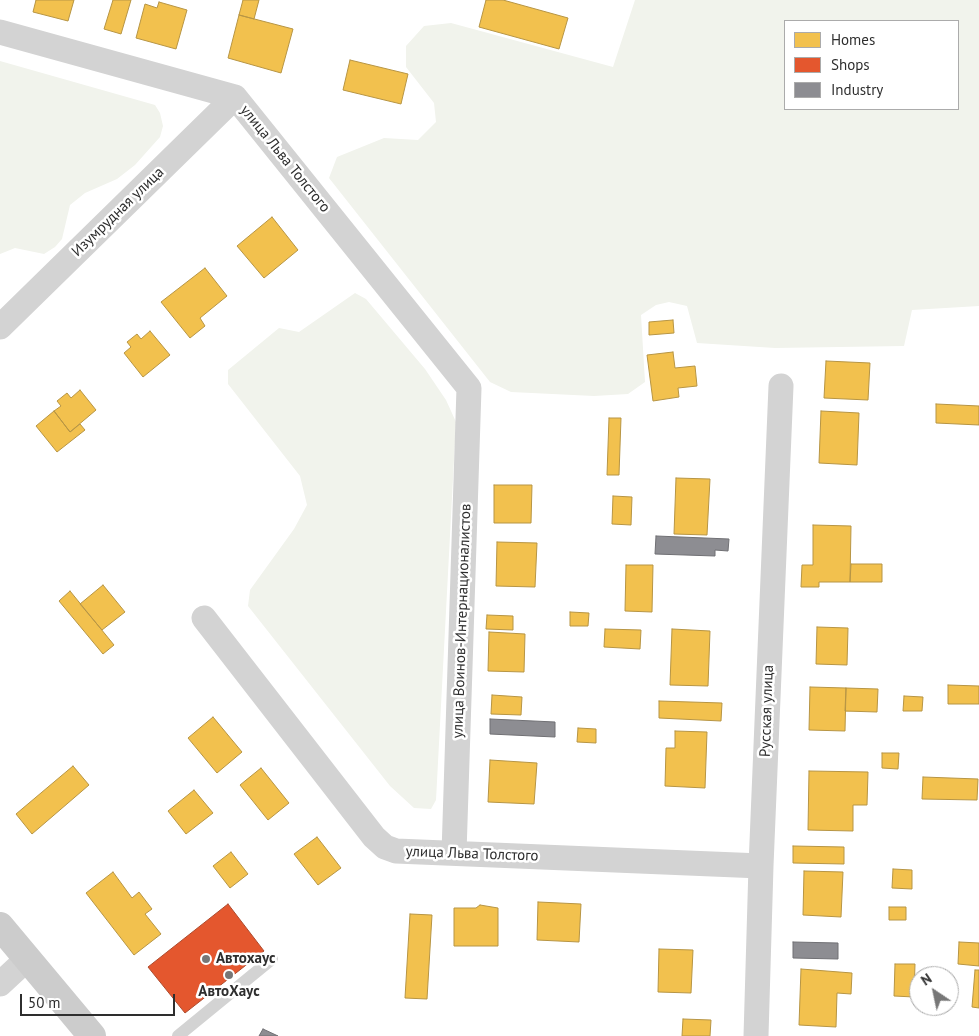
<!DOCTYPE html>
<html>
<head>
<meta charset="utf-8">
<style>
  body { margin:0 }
  #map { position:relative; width:979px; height:1036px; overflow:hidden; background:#fff; font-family:"PT Sans",sans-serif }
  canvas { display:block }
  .legend { position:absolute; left:784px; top:20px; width:175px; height:90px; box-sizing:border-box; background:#fff; border:1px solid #ababab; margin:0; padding:6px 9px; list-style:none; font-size:15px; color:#2e2e2e }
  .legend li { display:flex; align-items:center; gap:10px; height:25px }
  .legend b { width:25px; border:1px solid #ababab }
  .north { position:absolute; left:909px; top:966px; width:50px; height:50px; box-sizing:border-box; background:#fff; border:1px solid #ababab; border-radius:50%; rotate:326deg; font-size:14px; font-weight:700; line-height:20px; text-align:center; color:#2e2e2e }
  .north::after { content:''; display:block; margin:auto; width:18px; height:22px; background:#777; clip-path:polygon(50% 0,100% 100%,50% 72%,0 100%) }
  .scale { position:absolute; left:20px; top:994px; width:155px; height:22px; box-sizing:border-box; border:2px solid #2e2e2e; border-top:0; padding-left:6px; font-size:15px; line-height:18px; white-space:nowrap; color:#2e2e2e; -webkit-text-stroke:4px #fff; paint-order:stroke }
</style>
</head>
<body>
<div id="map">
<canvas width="979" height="1036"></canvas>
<ul class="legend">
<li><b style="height:14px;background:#f2c14e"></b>Homes</li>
<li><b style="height:14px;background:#e4572e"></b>Shops</li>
<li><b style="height:14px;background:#8d8d92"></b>Industry</li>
</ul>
<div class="north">N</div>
<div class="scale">50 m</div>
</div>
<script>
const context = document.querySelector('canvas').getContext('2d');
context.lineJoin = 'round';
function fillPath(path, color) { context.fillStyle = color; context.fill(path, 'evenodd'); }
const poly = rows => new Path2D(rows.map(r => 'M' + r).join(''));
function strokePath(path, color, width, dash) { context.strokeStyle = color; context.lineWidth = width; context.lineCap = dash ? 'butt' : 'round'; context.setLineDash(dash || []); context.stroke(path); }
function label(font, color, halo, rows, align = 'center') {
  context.font = font + ' "PT Sans",sans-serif'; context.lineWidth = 5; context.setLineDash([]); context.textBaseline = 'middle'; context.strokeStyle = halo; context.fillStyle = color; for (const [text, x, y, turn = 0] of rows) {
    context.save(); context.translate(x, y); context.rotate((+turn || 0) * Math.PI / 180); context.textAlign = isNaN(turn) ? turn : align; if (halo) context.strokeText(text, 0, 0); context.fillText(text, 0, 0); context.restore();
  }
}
fillPath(poly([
  [635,0,979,0,979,306,912,310,904,346,775,348,697,343,687,306,669,302,656,305,641,315,645,382,628,394,594,396,511,392,490,382,329,178,337,157,384,138,418,140,436,122,434,103,406,67,406,46,424,26,451,23,613,67],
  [958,21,958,109,785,109,785,21],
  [0,61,155,105,160,113,163,126,160,137,135,165,117,179,85,193,70,205,62,239,55,247,44,254,15,248,0,254],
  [355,293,366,299,425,369,446,400,456,422,436,800,431,809,414,808,390,786,248,606,250,590,294,529,307,505,300,476,228,384,228,370,279,328,299,332]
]), '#f1f3ec');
const homes = poly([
  [36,0,74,0,68,21,33,12,36,0],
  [113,0,131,0,121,34,104,29,113,0],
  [243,0,259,0,254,19,239,15,243,0],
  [486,0,503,0,568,18,559,49,479,27,486,0],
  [159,2,187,10,176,49,136,38,145,4,157,8,159,2],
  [239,15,293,29,281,73,228,58,239,15],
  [350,60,408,74,401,104,343,90,350,60],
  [272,217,298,250,264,278,237,246,272,217],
  [205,268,227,296,200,318,205,326,190,338,161,302,205,268],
  [673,320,674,333,649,335,649,322,673,320],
  [150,331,170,355,143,377,124,353,131,347,127,342,137,334,141,339,150,331],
  [673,352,675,368,695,366,697,386,678,388,679,397,653,401,647,355,673,352],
  [826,361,870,363,868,400,824,398,826,361],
  [80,390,96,410,70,432,54,411,61,406,57,401,67,393,71,398,80,390],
  [936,404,979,406,979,425,936,423,936,404],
  [54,411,70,432,80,424,85,430,57,452,36,426,54,411],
  [821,411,859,413,857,465,819,463,821,411],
  [609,418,621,418,619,475,607,475,609,418],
  [676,478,710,479,707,535,674,534,676,478],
  [494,485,532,485,531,523,494,523,494,485],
  [613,496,632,497,631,525,612,524,613,496],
  [813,525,851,526,850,582,819,582,819,587,801,587,802,565,813,565,813,525],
  [497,542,537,543,535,587,496,586,497,542],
  [851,564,882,564,882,582,850,582,851,564],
  [626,565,653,565,652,612,625,611,626,565],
  [103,585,125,612,102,630,80,604,103,585],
  [70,591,114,645,103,654,59,601,70,591],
  [570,612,589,613,588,626,570,626,570,612],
  [487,615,513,616,513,630,486,629,487,615],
  [817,627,848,628,847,665,816,664,817,627],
  [605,629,641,630,640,649,604,647,605,629],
  [672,629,710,631,708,686,670,685,672,629],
  [489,632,525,634,524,672,488,671,489,632],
  [948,685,979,686,979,704,948,704,948,685],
  [810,687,846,688,845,731,809,730,810,687],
  [846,688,878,689,877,712,845,711,846,688],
  [492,695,522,697,521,715,491,714,492,695],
  [904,696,923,697,922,711,903,711,904,696],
  [659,701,722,703,721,721,659,718,659,701],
  [213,717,242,752,217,773,188,738,213,717],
  [578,728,596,729,596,743,577,742,578,728],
  [675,731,707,732,705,788,665,786,666,748,675,748,675,731],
  [882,753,899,753,898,769,882,768,882,753],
  [490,760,537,763,534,804,488,802,490,760],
  [73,766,89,785,32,834,16,814,73,766],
  [261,768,289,803,268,820,240,785,261,768],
  [809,771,868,772,867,805,853,805,853,831,808,830,809,771],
  [923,777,978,779,977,800,922,799,923,777],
  [194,790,213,813,186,834,168,811,194,790],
  [317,837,341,868,318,885,294,854,317,837],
  [793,846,844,847,844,864,793,863,793,846],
  [231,852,248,874,230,888,213,866,231,852],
  [893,869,912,870,912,889,892,888,893,869],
  [804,871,843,872,841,917,803,915,804,871],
  [113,872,132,898,139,892,152,909,145,914,161,934,134,955,86,893,113,872],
  [538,902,581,904,579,942,537,940,538,902],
  [480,905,498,908,498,946,454,946,454,908,476,908,480,905],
  [889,907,906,907,906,920,889,920,889,907],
  [410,914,432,915,427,999,405,998,410,914],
  [959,942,979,943,979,966,958,964,959,942],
  [659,949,693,950,691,993,658,992,659,949],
  [895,964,915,964,914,997,894,996,895,964],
  [801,969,852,973,851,994,837,993,836,1027,799,1025,801,969],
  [975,970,979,970,979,1008,972,1007,975,970],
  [683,1019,711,1020,710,1036,682,1036,683,1019]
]);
fillPath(homes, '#f2c14e');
strokePath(homes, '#b79544', 1);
const shops = poly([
  [228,904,264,951,185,1013,148,967,228,904]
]);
fillPath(shops, '#e4572e');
strokePath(shops, '#ad4b2e', 1);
const industry = poly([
  [656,536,729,539,728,551,715,550,715,556,655,554,656,536],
  [490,719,555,722,555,737,490,734,490,719],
  [793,942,838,943,838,959,793,958,793,942],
  [263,1029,278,1036,259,1036,263,1029]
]);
fillPath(industry, '#8d8d92');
strokePath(industry, '#707074', 1);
strokePath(poly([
  [178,1036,272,959]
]), '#d3d3d3', 12);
strokePath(poly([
  [0,32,235,97,469,388,454,853],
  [0,327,235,97],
  [204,618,374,837,385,847,396,851,761,866],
  [0,984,27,959],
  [756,1036,761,866,781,386]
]), '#d3d3d3', 25);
strokePath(poly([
  [0,926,92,1036]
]), '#ccc', 28);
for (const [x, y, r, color] of [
  [206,959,5,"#777"],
  [229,975,5,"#777"]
]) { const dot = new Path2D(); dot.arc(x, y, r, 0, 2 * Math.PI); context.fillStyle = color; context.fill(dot); strokePath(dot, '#fff', 2); }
label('15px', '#2e2e2e', '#fff', [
  ["улица Льва Толстого",285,159,51],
  ["Изумрудная улица",118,212,-44],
  ["улица Воинов-Интернационалистов",462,621,-88],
  ["Русская улица",767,711,-88],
  ["улица Льва Толстого",472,854,2]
]);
label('bold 15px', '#2e2e2e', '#fff', [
  ["Автохаус",216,959],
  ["АвтоХаус",229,992,"center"]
], 'left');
</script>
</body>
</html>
